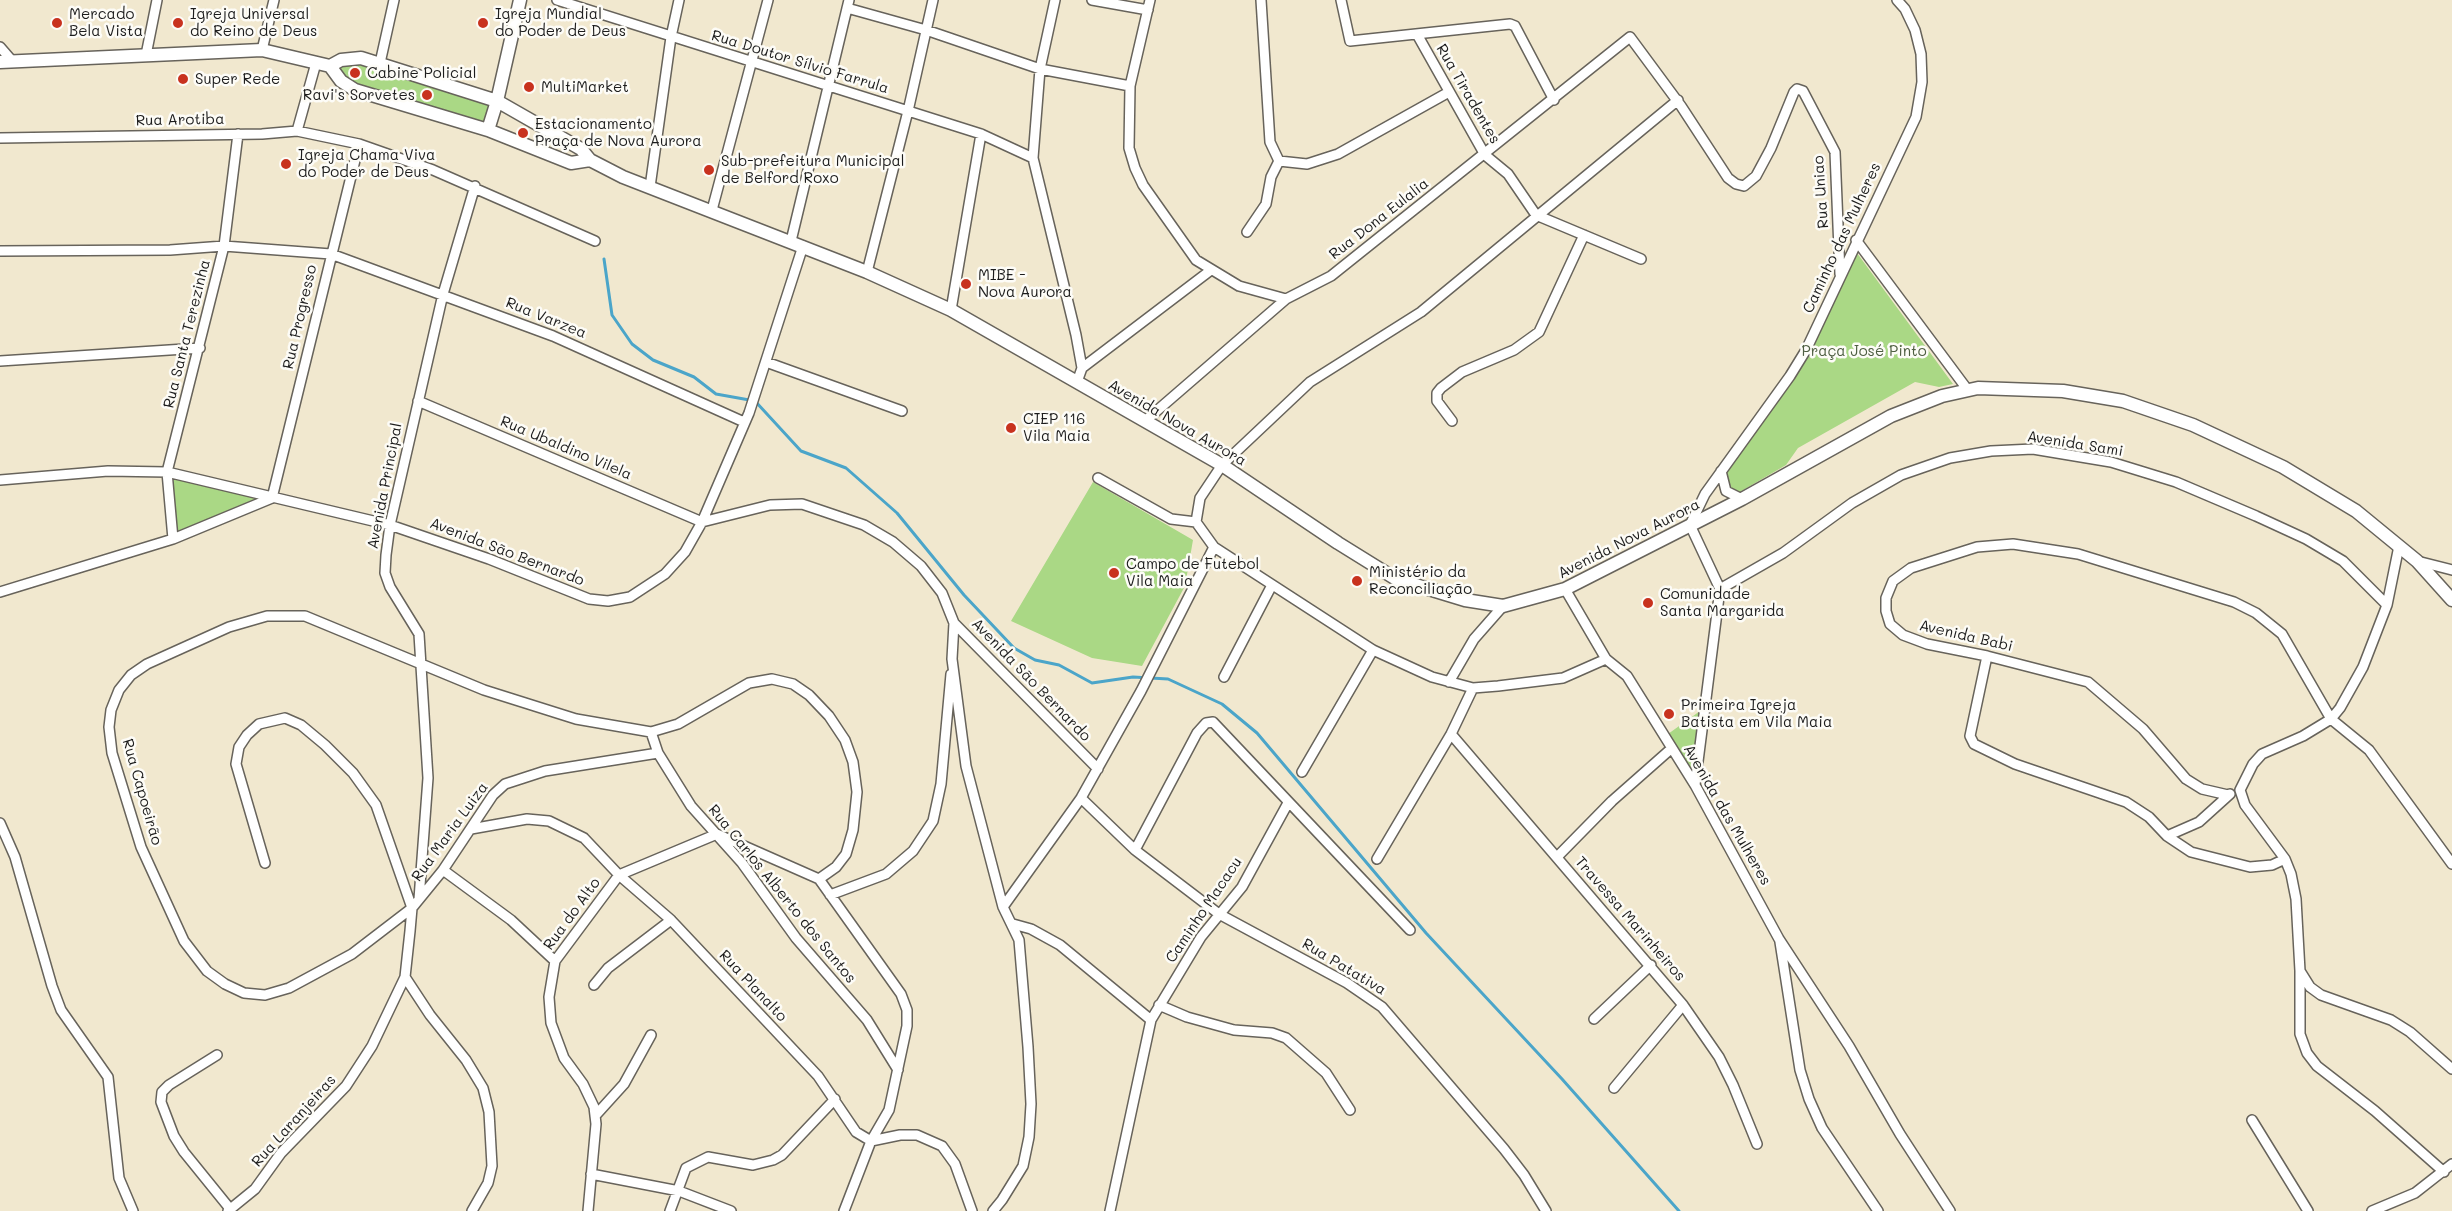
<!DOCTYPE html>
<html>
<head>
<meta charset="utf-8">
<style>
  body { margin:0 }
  canvas { display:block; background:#f1e8cf }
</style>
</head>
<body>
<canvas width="2452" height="1211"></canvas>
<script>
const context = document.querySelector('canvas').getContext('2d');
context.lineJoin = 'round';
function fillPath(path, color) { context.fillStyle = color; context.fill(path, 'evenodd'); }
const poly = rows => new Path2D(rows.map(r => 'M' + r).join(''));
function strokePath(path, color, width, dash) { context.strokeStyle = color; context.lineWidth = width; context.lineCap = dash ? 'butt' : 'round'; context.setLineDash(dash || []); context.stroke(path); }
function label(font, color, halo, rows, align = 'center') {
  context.font = font + ' Mali,sans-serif'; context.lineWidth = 5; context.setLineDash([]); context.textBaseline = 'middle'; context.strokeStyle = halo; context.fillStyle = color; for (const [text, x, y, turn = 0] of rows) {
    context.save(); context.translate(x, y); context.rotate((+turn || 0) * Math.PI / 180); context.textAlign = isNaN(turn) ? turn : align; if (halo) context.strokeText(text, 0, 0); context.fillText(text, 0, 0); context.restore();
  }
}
fillPath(poly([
  [351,58,497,101,488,130,365,93,330,66],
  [1857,253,1953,384,1939,387,1915,382,1798,448,1786,465,1738,493,1729,489,1725,470,1798,370],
  [167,472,272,498,173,539],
  [1093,482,1193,540,1185,586,1142,666,1092,658,1011,621],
  [1700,711,1698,723,1693,775,1668,734]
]), '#aad885');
strokePath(poly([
  [604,259,612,315,632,344,653,360,694,377,716,394,755,401,801,451,846,468,897,513,964,595,1014,648,1035,660,1059,665,1092,683,1133,677,1168,679,1222,704,1257,733,1426,933,1562,1079,1679,1211]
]), '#4ba5c9', 3);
const minor = poly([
  [557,0,981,134,1033,158],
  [1055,0,1040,69,1033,158,1076,335,1082,368,1077,382],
  [1092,0,1148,10],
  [1150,0,1130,86,1129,148,1135,168,1143,185,1196,260,1239,286,1286,299],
  [1261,0,1270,142,1279,161,1307,164,1338,154,1449,92],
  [1341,0,1350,41,1510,24,1515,26,1554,100],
  [847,8,926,30,1040,69,1130,86],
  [1418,36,1485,155,1508,174,1536,215,1641,259],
  [0,47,13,62],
  [262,50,274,0],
  [146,55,157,0],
  [380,63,394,0],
  [297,131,316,63],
  [0,138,262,134,297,131,359,144,433,170,595,241],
  [650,187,671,37,679,0],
  [712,210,768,0],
  [1247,232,1266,204,1271,177,1279,161],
  [1856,240,1967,389],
  [791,241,849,0],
  [0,251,170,250,224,246,331,254,553,336,744,422],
  [867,272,908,111,933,0],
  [951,310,981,134],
  [0,361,200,348],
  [766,362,902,411],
  [1082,368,1211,270],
  [418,401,702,522,770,505,802,504,864,525,893,542,921,566,942,593,954,623,1098,769],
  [1145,421,1286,299,1331,276,1630,37,1681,106,1728,178,1736,184,1744,186,1756,176,1771,148,1794,92,1797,89,1803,91,1835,152,1840,274],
  [1452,421,1437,401,1437,393,1441,388,1462,372,1514,350,1539,332,1584,235],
  [1721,471,1726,491,1742,499],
  [1098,478,1171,519,1196,522,1214,547,1373,650,1432,677,1473,688,1498,686,1563,678,1606,659],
  [0,480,108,471,167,472,390,525,489,559,589,599,608,601,630,597,665,574,685,552,702,522,749,413,803,246],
  [272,498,359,144],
  [1196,522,1200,498,1222,465,1310,382,1421,312,1678,100],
  [173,539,167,472,224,246,238,134],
  [2399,546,2387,605,2363,667,2340,708,2331,719,2303,736,2262,754,2253,764,2240,790,2245,805,2285,859,2291,874,2296,899,2300,971,2310,987,2321,995,2391,1020,2410,1032,2452,1069],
  [2417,561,2452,570],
  [1565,589,1606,659,1627,676,1695,785,1779,939,1849,1046,1900,1134,1950,1211],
  [1720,589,1783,553,1852,503,1901,475,1950,458,1991,451,2033,449,2111,462,2176,482,2256,516,2306,539,2343,561,2387,605],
  [0,592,173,539,272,498],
  [954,623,952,659,966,766,1003,907,1019,940,1028,1047,1031,1104,1029,1137,1023,1166,1002,1200,993,1211],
  [1987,656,1970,736,1974,744,2015,764,2126,802,2149,817,2167,836,2191,852,2250,867,2272,865,2285,859],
  [1224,677,1272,585],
  [1449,682,1474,639,1503,606],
  [651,732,658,753,691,806,742,863,796,938,867,1020,898,1070],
  [1451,734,1683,1005,1719,1057,1733,1085,1757,1144],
  [658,753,545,771,505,784,493,795,443,870,412,908,352,954,289,988,265,995,244,993,225,984,207,971,184,941,141,847,112,753,109,727,111,710,119,690,131,675,147,664,229,627,267,616,305,616,484,690,576,719,651,732,678,724,749,683,772,679,793,684,809,695,829,716,845,740,853,762,857,792,853,830,846,854,836,867,819,879],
  [1302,772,1373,650],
  [1695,785,1720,589,1690,525,1705,494,1790,376,1806,350,1916,117,1922,82,1921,54,1915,30,1905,9,1897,0],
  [2228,795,2202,789,2186,779,2143,729,2088,682,1987,656,1927,644,1903,635,1890,624,1886,611,1886,598,1893,581,1911,568,1977,547,2013,544,2078,554,2234,602,2256,613,2282,634,2331,719,2369,750,2452,864],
  [1081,798,1135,850,1219,914,1347,983,1382,1007,1504,1149,1524,1175,1546,1211],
  [0,823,15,857,52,986,61,1010,108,1077,119,1178,133,1211],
  [471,829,527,819,549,821,584,838,619,875,671,920,818,1076,856,1132,871,1141,900,1135,917,1135,942,1146,955,1164,972,1211],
  [2167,836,2199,822,2230,794],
  [1135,850,1197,733,1206,723,1213,722,1410,930],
  [1557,857,1612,801,1672,748],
  [1377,859,1451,734,1473,688],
  [443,870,511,920,555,961],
  [819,879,901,994,907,1010,907,1026,889,1110,871,1141,844,1211],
  [830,895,886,874,913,851,933,821,941,784,951,674],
  [419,899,428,778,419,634,390,587,385,573,386,555,390,525,443,294,475,186],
  [1003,907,1081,798,1141,691,1214,547],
  [1013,924,1031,929,1060,945,1151,1020],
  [1780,942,1800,1070,1809,1099,1822,1128,1878,1211],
  [2300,971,2300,1034,2307,1053,2317,1066,2375,1111,2444,1172],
  [405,977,430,1015,466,1060,483,1088,489,1112,492,1166,488,1183,472,1211],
  [594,985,608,968,671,920],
  [1159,1005,1187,1017,1234,1030,1272,1033,1286,1038,1326,1073,1350,1110],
  [1594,1019,1651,965],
  [217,1055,169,1085,162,1092,161,1102,174,1136,184,1152,231,1210],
  [1614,1088,1683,1005],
  [595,1116,624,1084,651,1035],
  [2252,1120,2308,1211],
  [591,1174,679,1191,731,1211],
  [228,1211,255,1189,281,1153,346,1086,372,1046,405,977,410,931,412,908,376,805,353,773,325,745,301,725,285,718,259,724,247,735,239,747,236,764,265,863],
  [588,1211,596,1124,594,1107,583,1084,564,1058,551,1023,549,997,555,961,619,875,717,834,819,879],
  [670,1211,686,1168,708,1157,753,1165,773,1160,782,1155,835,1099],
  [1110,1211,1151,1020,1201,937,1242,887,1288,803],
  [2372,1211,2415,1193,2452,1164]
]);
const tertiary = poly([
  [0,62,262,50,330,66,341,60,361,58,497,101,581,149,590,160,623,177,867,272,951,310,1222,465,1338,543,1396,579,1465,600,1503,606,1565,589,1742,499,1891,416,1942,396,1978,388,2063,391,2123,401,2193,425,2283,467,2356,511,2417,561,2452,600],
  [330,66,341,81,355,90,488,130,571,163,590,160],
  [488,130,497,101,520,0]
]);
strokePath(minor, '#67635b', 12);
strokePath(tertiary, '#67635b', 15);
strokePath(minor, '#fff', 9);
strokePath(tertiary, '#fff', 12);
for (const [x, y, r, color] of [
  [57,23,6,"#c8321e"],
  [178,23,6,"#c8321e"],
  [483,23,6,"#c8321e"],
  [355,73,6,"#c8321e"],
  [183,79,6,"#c8321e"],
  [529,87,6,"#c8321e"],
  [427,95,6,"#c8321e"],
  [523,133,6,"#c8321e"],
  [286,164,6,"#c8321e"],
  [709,170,6,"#c8321e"],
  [966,284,6,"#c8321e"],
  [1011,428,6,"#c8321e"],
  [1114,573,6,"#c8321e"],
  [1357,581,6,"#c8321e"],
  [1648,603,6,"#c8321e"],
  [1669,714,6,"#c8321e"]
]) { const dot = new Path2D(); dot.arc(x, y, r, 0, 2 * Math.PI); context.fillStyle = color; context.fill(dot); strokePath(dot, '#fdfcf7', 2); }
label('15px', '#1c1c1c', '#fdfcf7', [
  ["Mercado",69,14],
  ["Bela Vista",69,31],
  ["Igreja Universal",190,14],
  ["do Reino de Deus",190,31],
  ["Igreja Mundial",495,14],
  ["do Poder de Deus",495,31],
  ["Cabine Policial",367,73],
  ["Super Rede",195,79],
  ["MultiMarket",541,87],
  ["Ravi's Sorvetes",415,95,"right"],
  ["Estacionamento",535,124],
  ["Praça de Nova Aurora",535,141],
  ["Igreja Chama Viva",298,155],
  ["do Poder de Deus",298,172],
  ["Sub-prefeitura Municipal",721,161],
  ["de Belford Roxo",721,178],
  ["MIBE -",978,275],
  ["Nova Aurora",978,292],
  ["CIEP 116",1023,419],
  ["Vila Maia",1023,436],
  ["Campo de Futebol",1126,564],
  ["Vila Maia",1126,581],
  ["Ministério da",1369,572],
  ["Reconciliação",1369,589],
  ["Comunidade",1660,594],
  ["Santa Margarida",1660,611],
  ["Primeira Igreja",1681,705],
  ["Batista em Vila Maia",1681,722]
], 'left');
label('15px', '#1c1c1c', '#fdfcf7', [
  ["Rua Doutor Sílvio Farrula",800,62,17],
  ["Rua Tiradentes",1468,94,60],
  ["Rua Arotiba",180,120,-1],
  ["Rua Uniao",1821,192,-94],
  ["Rua Dona Eulalia",1379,219,-38],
  ["Caminho das Mulheres",1842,238,-65],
  ["Rua Progresso",300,317,-77],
  ["Rua Varzea",546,318,22],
  ["Rua Santa Terezinha",187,334,-76],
  ["Avenida Nova Aurora",1177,423,30],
  ["Avenida Sami",2075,444,9],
  ["Rua Ubaldino Vilela",566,448,23],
  ["Avenida Principal",385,486,-79],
  ["Avenida Nova Aurora",1629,539,-27],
  ["Avenida São Bernardo",507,552,21],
  ["Avenida Babi",1966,636,13],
  ["Avenida São Bernardo",1031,680,46],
  ["Rua Capoeirão",142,792,74],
  ["Avenida das Mulheres",1727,815,60],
  ["Rua Maria Luiza",450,832,-54],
  ["Rua Carlos Alberto dos Santos",782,894,51],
  ["Caminho Macacu",1204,910,-56],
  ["Rua do Alto",572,914,-54],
  ["Travessa Marinheiros",1630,919,49],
  ["Rua Patativa",1344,967,31],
  ["Rua Planalto",753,986,47],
  ["Rua Laranjeiras",294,1121,-48]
]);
label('15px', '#4e5e41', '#fdfcf7', [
  ["Praça José Pinto",1864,351]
]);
</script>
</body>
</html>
